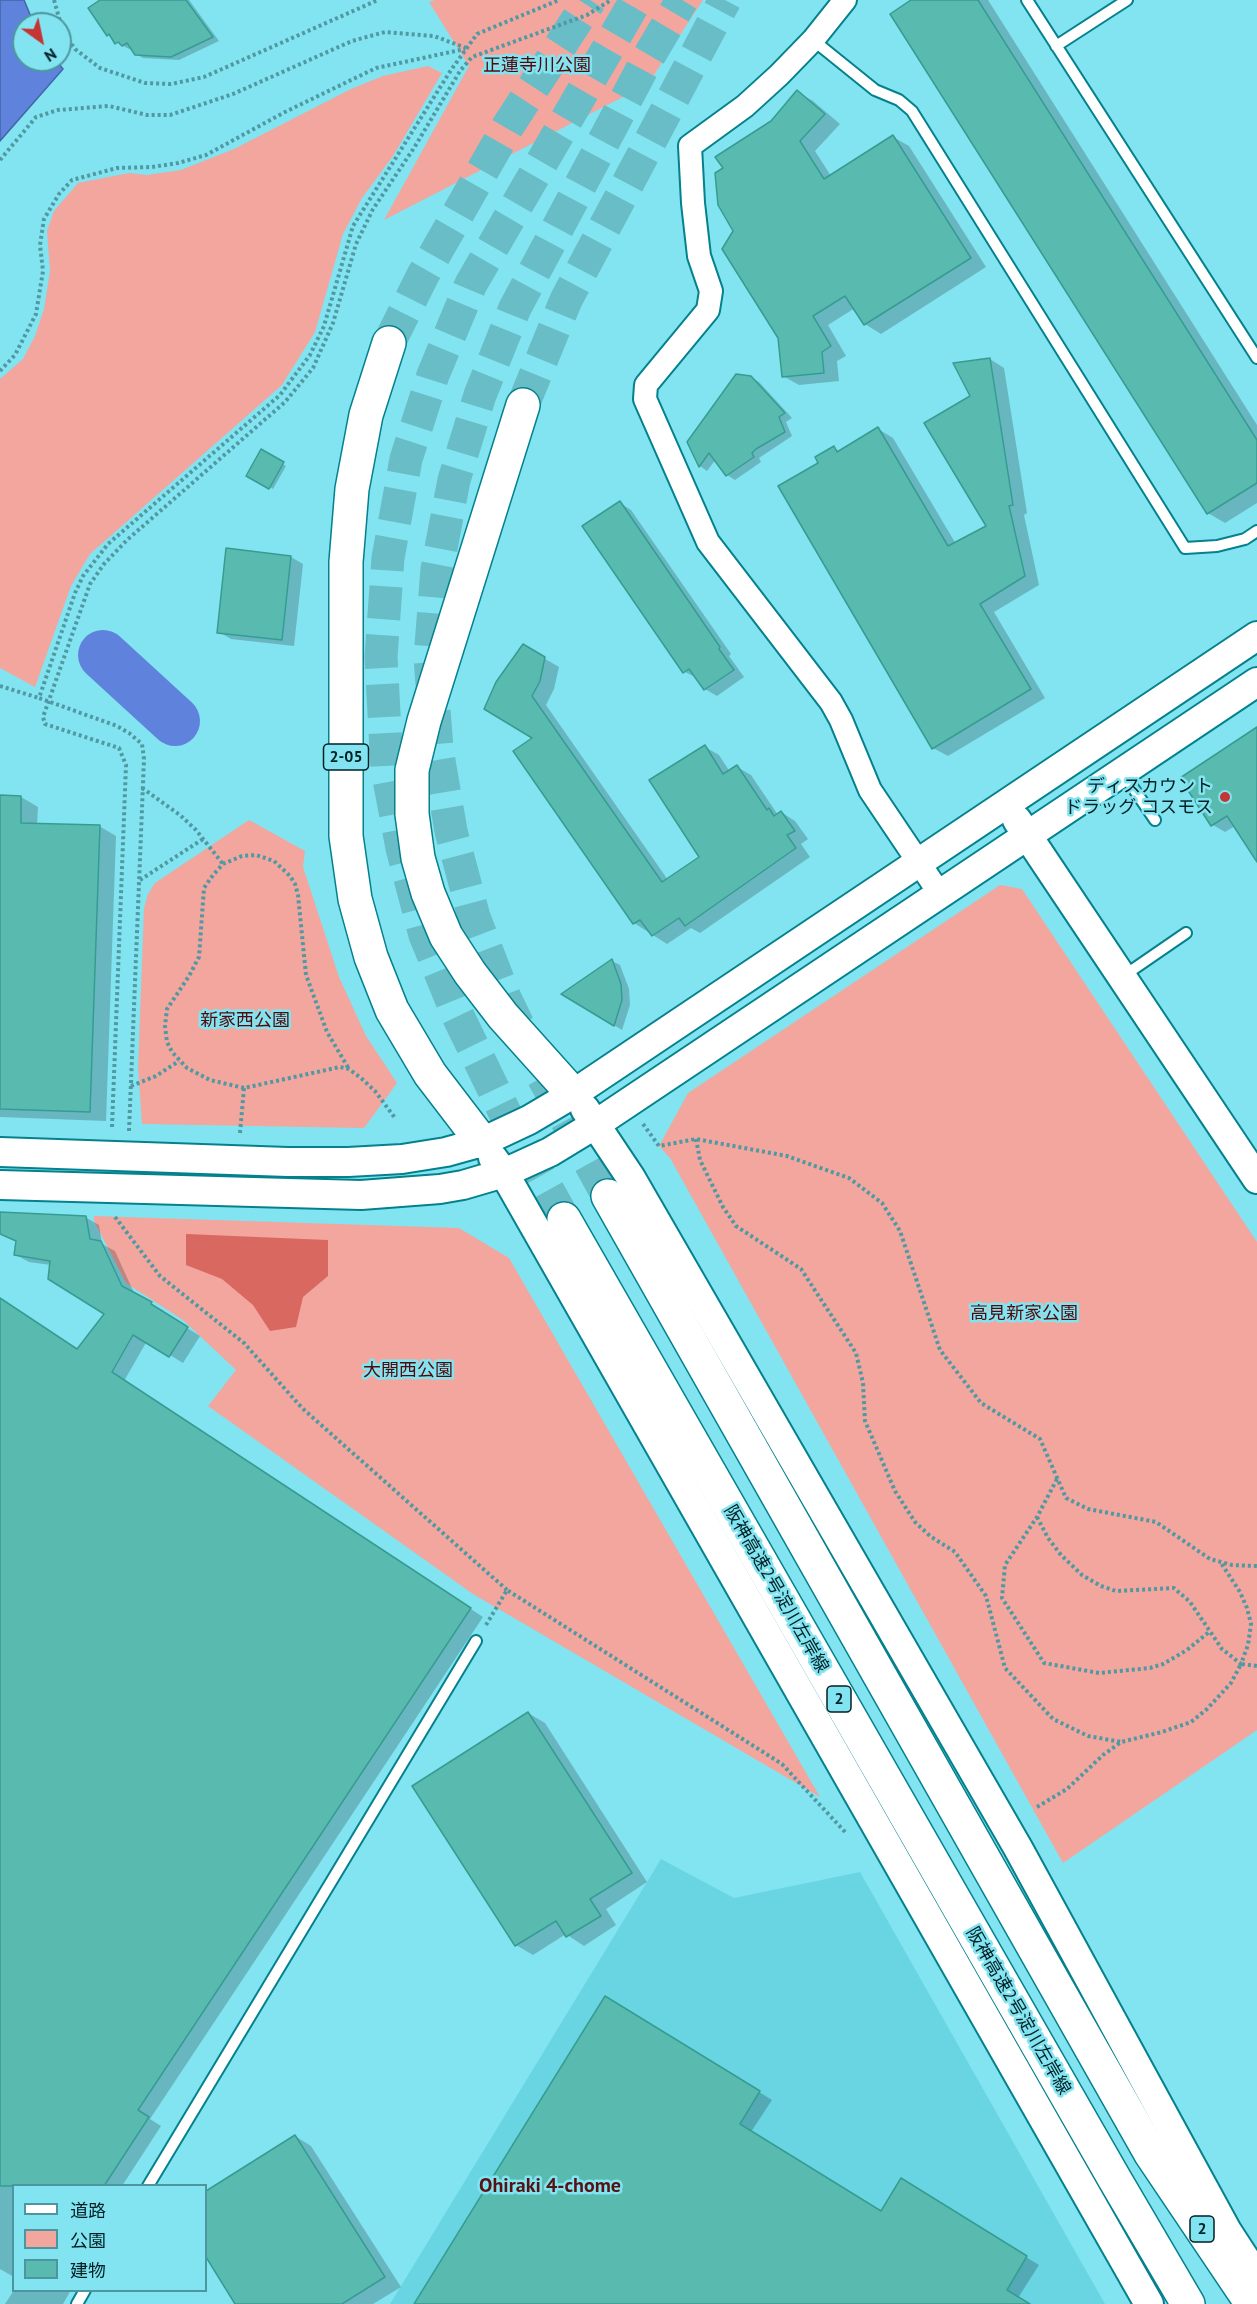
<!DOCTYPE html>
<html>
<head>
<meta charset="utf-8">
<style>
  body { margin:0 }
  #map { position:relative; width:1257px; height:2304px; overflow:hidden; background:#82e4f0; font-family:"PT Sans","Noto Sans JP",sans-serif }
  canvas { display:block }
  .legend { position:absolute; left:12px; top:2184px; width:195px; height:108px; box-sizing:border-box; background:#82e4f0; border:2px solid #4e969f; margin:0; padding:8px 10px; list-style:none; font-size:18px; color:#012125 }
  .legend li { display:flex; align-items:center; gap:12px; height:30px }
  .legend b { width:30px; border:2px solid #4e969f }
  .north { position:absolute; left:12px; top:12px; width:60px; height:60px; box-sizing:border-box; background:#82e4f0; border:2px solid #4e969f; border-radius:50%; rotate:147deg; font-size:16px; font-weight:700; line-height:24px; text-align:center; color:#012125 }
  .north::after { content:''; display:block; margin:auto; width:21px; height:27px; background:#c43533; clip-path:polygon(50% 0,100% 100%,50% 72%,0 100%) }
</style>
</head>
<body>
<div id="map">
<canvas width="1257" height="2304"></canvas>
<ul class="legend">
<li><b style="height:8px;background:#fff"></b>道路</li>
<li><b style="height:16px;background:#f2a69e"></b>公園</li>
<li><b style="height:16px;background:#59bbb0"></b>建物</li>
</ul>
<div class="north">N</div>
</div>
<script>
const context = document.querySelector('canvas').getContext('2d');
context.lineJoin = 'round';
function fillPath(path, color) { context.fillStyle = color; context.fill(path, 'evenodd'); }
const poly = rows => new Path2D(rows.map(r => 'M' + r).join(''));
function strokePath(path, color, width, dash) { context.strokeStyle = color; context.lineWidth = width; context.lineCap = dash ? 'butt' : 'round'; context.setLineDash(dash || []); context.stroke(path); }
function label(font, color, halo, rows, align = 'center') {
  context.font = font + ' "PT Sans","Noto Sans JP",sans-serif'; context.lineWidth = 5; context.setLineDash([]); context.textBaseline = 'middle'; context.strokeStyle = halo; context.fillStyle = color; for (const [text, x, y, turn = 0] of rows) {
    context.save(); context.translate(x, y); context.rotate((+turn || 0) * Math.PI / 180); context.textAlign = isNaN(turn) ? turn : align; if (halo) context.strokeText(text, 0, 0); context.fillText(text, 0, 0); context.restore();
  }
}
fillPath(poly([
  [661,1859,734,1898,860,1872,1105,2304,390,2304]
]), '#69d5e2');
fillPath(poly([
  [435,0,703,0,648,84,384,220,469,66,429,2],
  [428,66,442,73,393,156,362,198,343,234,315,332,282,385,90,554,71,586,35,687,0,668,0,379,23,359,35,336,44,309,50,271,47,231,54,211,78,183,129,173,147,175,181,170,234,149,351,89,383,76],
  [249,820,305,851,303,867,339,977,366,1036,397,1083,364,1128,142,1124,138,1068,144,908,148,894,155,883],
  [1000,885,1022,889,1257,1242,1257,1730,1063,1863,670,1158,659,1146,688,1093],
  [94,1216,459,1228,509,1258,820,1797,473,1594,208,1406,236,1370,183,1320,126,1283,94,1221]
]), '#f2a69e');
fillPath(poly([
  [186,1234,328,1240,328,1276,303,1297,296,1327,270,1331,253,1305,222,1279,186,1265]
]), '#d86860');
const water = poly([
  [0,0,24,0,34,24,24,24,24,60,56,60,63,69,0,141,0,0]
]);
fillPath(water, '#5f83dd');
strokePath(water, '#4366a6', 1.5);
fillPath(poly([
  [101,0,189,0,219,41,179,60,143,58,136,54,131,48,129,49,123,46,108,35],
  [911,0,988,0,1257,425,1257,503,1225,523,1208,513,892,14],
  [797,92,813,101,840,124,815,151,831,176,893,137,909,146,986,267,881,334,865,324,855,308,828,325,846,356,837,361,839,381,799,385,783,376,779,337,735,231,725,168,772,122],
  [990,359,1004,368,1027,513,1024,515,1039,585,994,612,1045,698,948,756,933,748,820,463,834,448,841,452,878,429,893,438,956,544,988,526],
  [750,377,759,382,792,418,786,422,792,436,759,458,761,462,735,480,727,475,716,459,707,471,700,466,689,442],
  [261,451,286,466,273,489,248,475],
  [620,503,631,510,731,654,729,656,744,677,717,696,705,689,697,678,685,672],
  [291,557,303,564,294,646,231,639,219,632],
  [523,646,559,667,554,689,546,705,668,880,701,857,705,747,719,755,730,772,737,767,751,775,778,815,781,812,795,821,808,839,801,844,810,857,700,933,691,928,667,944,634,923,535,738],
  [1257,729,1257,860,1235,826,1225,832,1213,825],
  [0,796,21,797,38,807,37,825,99,826,116,836,106,1121,0,1117],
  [612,961,620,965,629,989,630,1005,622,1030,564,994],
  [0,1213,85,1217,99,1225,102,1244,115,1251,135,1295,164,1311,163,1313,200,1336,183,1363,147,1341,124,1381,483,1617,150,2119,161,2126,122,2186,14,2186,14,2277,0,2269,0,1299,78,1350,106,1313,51,1265,29,1262,16,1255,17,1241,0,1233],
  [528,1713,545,1723,647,1882,606,1909,616,1925,584,1946,566,1934,533,1955,516,1945,414,1786],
  [618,2005,772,2100,751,2132,881,2213,914,2188,1039,2265,1018,2298,1028,2304,415,2304],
  [295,2136,311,2146,401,2287,373,2304,237,2304,206,2254,206,2193],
  [14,2290,71,2290,63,2304,5,2304]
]), '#0003');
strokePath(poly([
  [103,655,175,721]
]), '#5f83dd', 50);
const building = poly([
  [100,0,186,0,213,37,171,57,135,55,127,43,122,46,118,42,115,44,109,34,107,36,88,8,100,0],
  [911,0,978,0,1257,440,1257,483,1207,514,890,14,911,0],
  [797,90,825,114,800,141,824,179,893,135,971,258,864,325,845,296,813,316,831,346,822,352,824,373,782,377,778,338,722,249,733,231,718,205,715,173,723,168,715,157,771,121,797,90],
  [990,358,1013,505,1009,506,1025,576,980,604,1031,689,932,749,778,486,818,463,815,457,834,446,837,452,878,427,948,546,986,526,924,423,970,396,953,363,990,358],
  [736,374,751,376,785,413,779,417,785,432,756,449,752,453,754,457,726,476,709,453,699,467,687,442,736,374],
  [261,449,284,462,269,489,246,476,261,449],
  [620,501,720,647,719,649,734,670,704,690,689,669,683,673,582,526,620,501],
  [226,548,291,556,282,640,217,633,226,548],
  [523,644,545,657,540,681,532,696,662,882,699,857,649,780,705,745,723,774,737,765,767,810,769,808,774,816,781,811,795,831,787,835,796,848,685,926,679,918,652,936,640,920,633,924,513,751,532,738,484,709,496,682,523,644],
  [1257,727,1257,862,1227,816,1211,826,1180,778,1257,727],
  [0,795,21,796,21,823,100,825,90,1112,0,1109,0,795],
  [612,959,621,984,622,1000,614,1026,561,994,612,959],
  [0,1212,86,1216,90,1239,101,1241,122,1286,152,1302,151,1304,188,1327,169,1357,133,1335,112,1372,471,1608,138,2110,149,2117,104,2186,0,2186,0,1298,77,1349,104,1314,48,1279,50,1261,14,1255,16,1241,0,1234,0,1212],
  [528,1712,632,1873,590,1899,601,1916,566,1937,556,1921,515,1946,412,1786,528,1712],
  [605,1996,760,2091,740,2124,881,2211,901,2178,1027,2256,1007,2290,1030,2304,414,2304,605,1996],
  [295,2135,385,2277,342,2304,235,2304,206,2257,206,2191,295,2135]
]);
fillPath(building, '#59bbb0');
strokePath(building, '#369c92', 1.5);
strokePath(poly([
  [389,343,423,275,508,126,590,0],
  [523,405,566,300,725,0],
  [518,1025,505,998,474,917,451,831,437,749,430,658,437,569,454,480,480,395,515,308,649,56,682,0],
  [543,1077,608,1196],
  [564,1219,504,1111,458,1016,425,935,402,848,387,769,381,657,388,558,406,459,433,375,471,284,636,0]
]), '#68bdc7', 33, [33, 16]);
const service = poly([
  [1027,0,1257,358],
  [813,40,875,90,899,100,912,111,1185,548,1217,546,1245,539,1257,531],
  [1056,46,1127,0],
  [1123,773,1155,820],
  [1122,977,1186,933],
  [148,2186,476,1641],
  [77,2304,85,2290]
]);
const minor = poly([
  [845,0,813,40,779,75,745,106,690,146,693,203,699,256,711,291,708,310,646,385,645,399,708,542,831,702,841,720,870,790,940,894]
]);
const tertiary = poly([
  [1017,820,1257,1179],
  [585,1109,631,1178,1018,1848,1227,2231,1257,2277],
  [0,1152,288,1162,348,1162,402,1159,446,1152,482,1142,529,1120,573,1094,1257,636],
  [493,1158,504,1173,1149,2304],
  [0,1185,361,1195,440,1189,463,1185,504,1173,550,1152,596,1124,1257,682]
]);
const motorway = poly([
  [389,343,366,415,352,489,346,562,346,836,355,899,371,957,392,1010,430,1074,482,1142],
  [523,405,424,721,412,770,412,814,418,858,428,893,446,936,470,973,503,1016,573,1094],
  [608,1196,1151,2154,1252,2304],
  [564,1219,1114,2178,1188,2304]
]);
strokePath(service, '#04818d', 14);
strokePath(minor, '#04818d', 26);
strokePath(tertiary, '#04818d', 32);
strokePath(motorway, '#04818d', 36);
strokePath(poly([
  [54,0,63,32,75,49,100,68,145,83,171,84,204,77,378,0],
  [0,160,36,117,58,110,109,106,147,115,170,115,233,94,352,41,385,32,434,36,466,48],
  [0,371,15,355,36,314,43,271,40,245,44,219,59,194,72,180,117,168,152,167,178,163,206,155,285,112,376,68,465,49],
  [0,686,39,698],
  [142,788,180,815,196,830,223,864],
  [140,880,203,839],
  [131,1086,156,1076,179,1061],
  [244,1088,210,1080,187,1068,172,1052,167,1042,165,1026,167,1009,189,976,199,957,204,888,213,875,223,864,242,856,256,855,274,861,290,876,295,884,298,895,306,975,327,1032,349,1069],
  [643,1124,659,1146,696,1139,787,1156,849,1178,882,1203,900,1231,940,1350,981,1403,1040,1439,1066,1498,1088,1509,1156,1522,1210,1559,1232,1565,1257,1566],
  [112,1127,126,765,119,748,45,724,43,717,90,584,104,564,127,540,285,402,313,368,333,323,356,244,373,209,414,148,460,71,472,57,587,15,611,0],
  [129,1131,144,759,142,744,129,733,117,726,39,698,75,593,83,576,108,544,280,395,310,355,324,326,353,226,451,70,477,34,559,0],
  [240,1133,244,1088,340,1067,349,1069,361,1078,375,1091,395,1118],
  [696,1139,700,1160,723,1207,736,1226,801,1269,856,1353,863,1383,865,1421,895,1491,915,1522,930,1536,955,1552,986,1596,1005,1668,1053,1719,1088,1736,1121,1742],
  [115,1217,160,1276,244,1343,302,1408,507,1590],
  [1057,1479,1037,1517,1005,1565,1002,1598,1044,1663,1099,1673,1150,1668,1163,1664,1187,1650,1209,1632],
  [1037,1517,1048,1538,1061,1555,1082,1575,1101,1586,1116,1591,1174,1588,1190,1602,1222,1649,1241,1664,1248,1645,1251,1624,1247,1608,1240,1592,1221,1563],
  [486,1625,507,1590,782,1764,846,1833],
  [1037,1807,1067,1789,1103,1755,1121,1742,1162,1732,1191,1722,1207,1709,1231,1683,1241,1664,1257,1666]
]), '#5099a2', 4, [3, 3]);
strokePath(service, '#fff', 10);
strokePath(minor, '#fff', 22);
strokePath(tertiary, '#fff', 28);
strokePath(motorway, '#fff', 33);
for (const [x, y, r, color] of [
  [1225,797,6,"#c43533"]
]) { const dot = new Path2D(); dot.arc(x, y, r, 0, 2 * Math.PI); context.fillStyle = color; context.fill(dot); strokePath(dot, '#82e4f0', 2); }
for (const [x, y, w] of [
  [346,757,45],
  [839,1699,24],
  [1202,2229,24]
]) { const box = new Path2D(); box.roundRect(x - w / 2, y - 13, w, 26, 4.5); context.fillStyle = '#82e4f0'; context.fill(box); strokePath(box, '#012125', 1.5); }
label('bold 16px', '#012125', null, [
  ["2-05",346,757],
  ["2",839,1699],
  ["2",1202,2229]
]);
label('18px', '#52090b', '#82e4f0', [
  ["正蓮寺川公園",537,66],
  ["新家西公園",245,1021],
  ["高見新家公園",1024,1314],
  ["大開西公園",408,1371]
]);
label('18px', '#012125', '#82e4f0', [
  ["ディスカウント",1213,787],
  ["ドラッグ コスモス",1213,808]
], 'right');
label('18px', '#012125', '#82e4f0', [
  ["阪神高速2号淀川左岸線",776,1589,60],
  ["阪神高速2号淀川左岸線",1018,2011,60]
]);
label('bold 20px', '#561211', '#82e4f0', [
  ["Ohiraki 4-chome",550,2186]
]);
</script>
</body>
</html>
